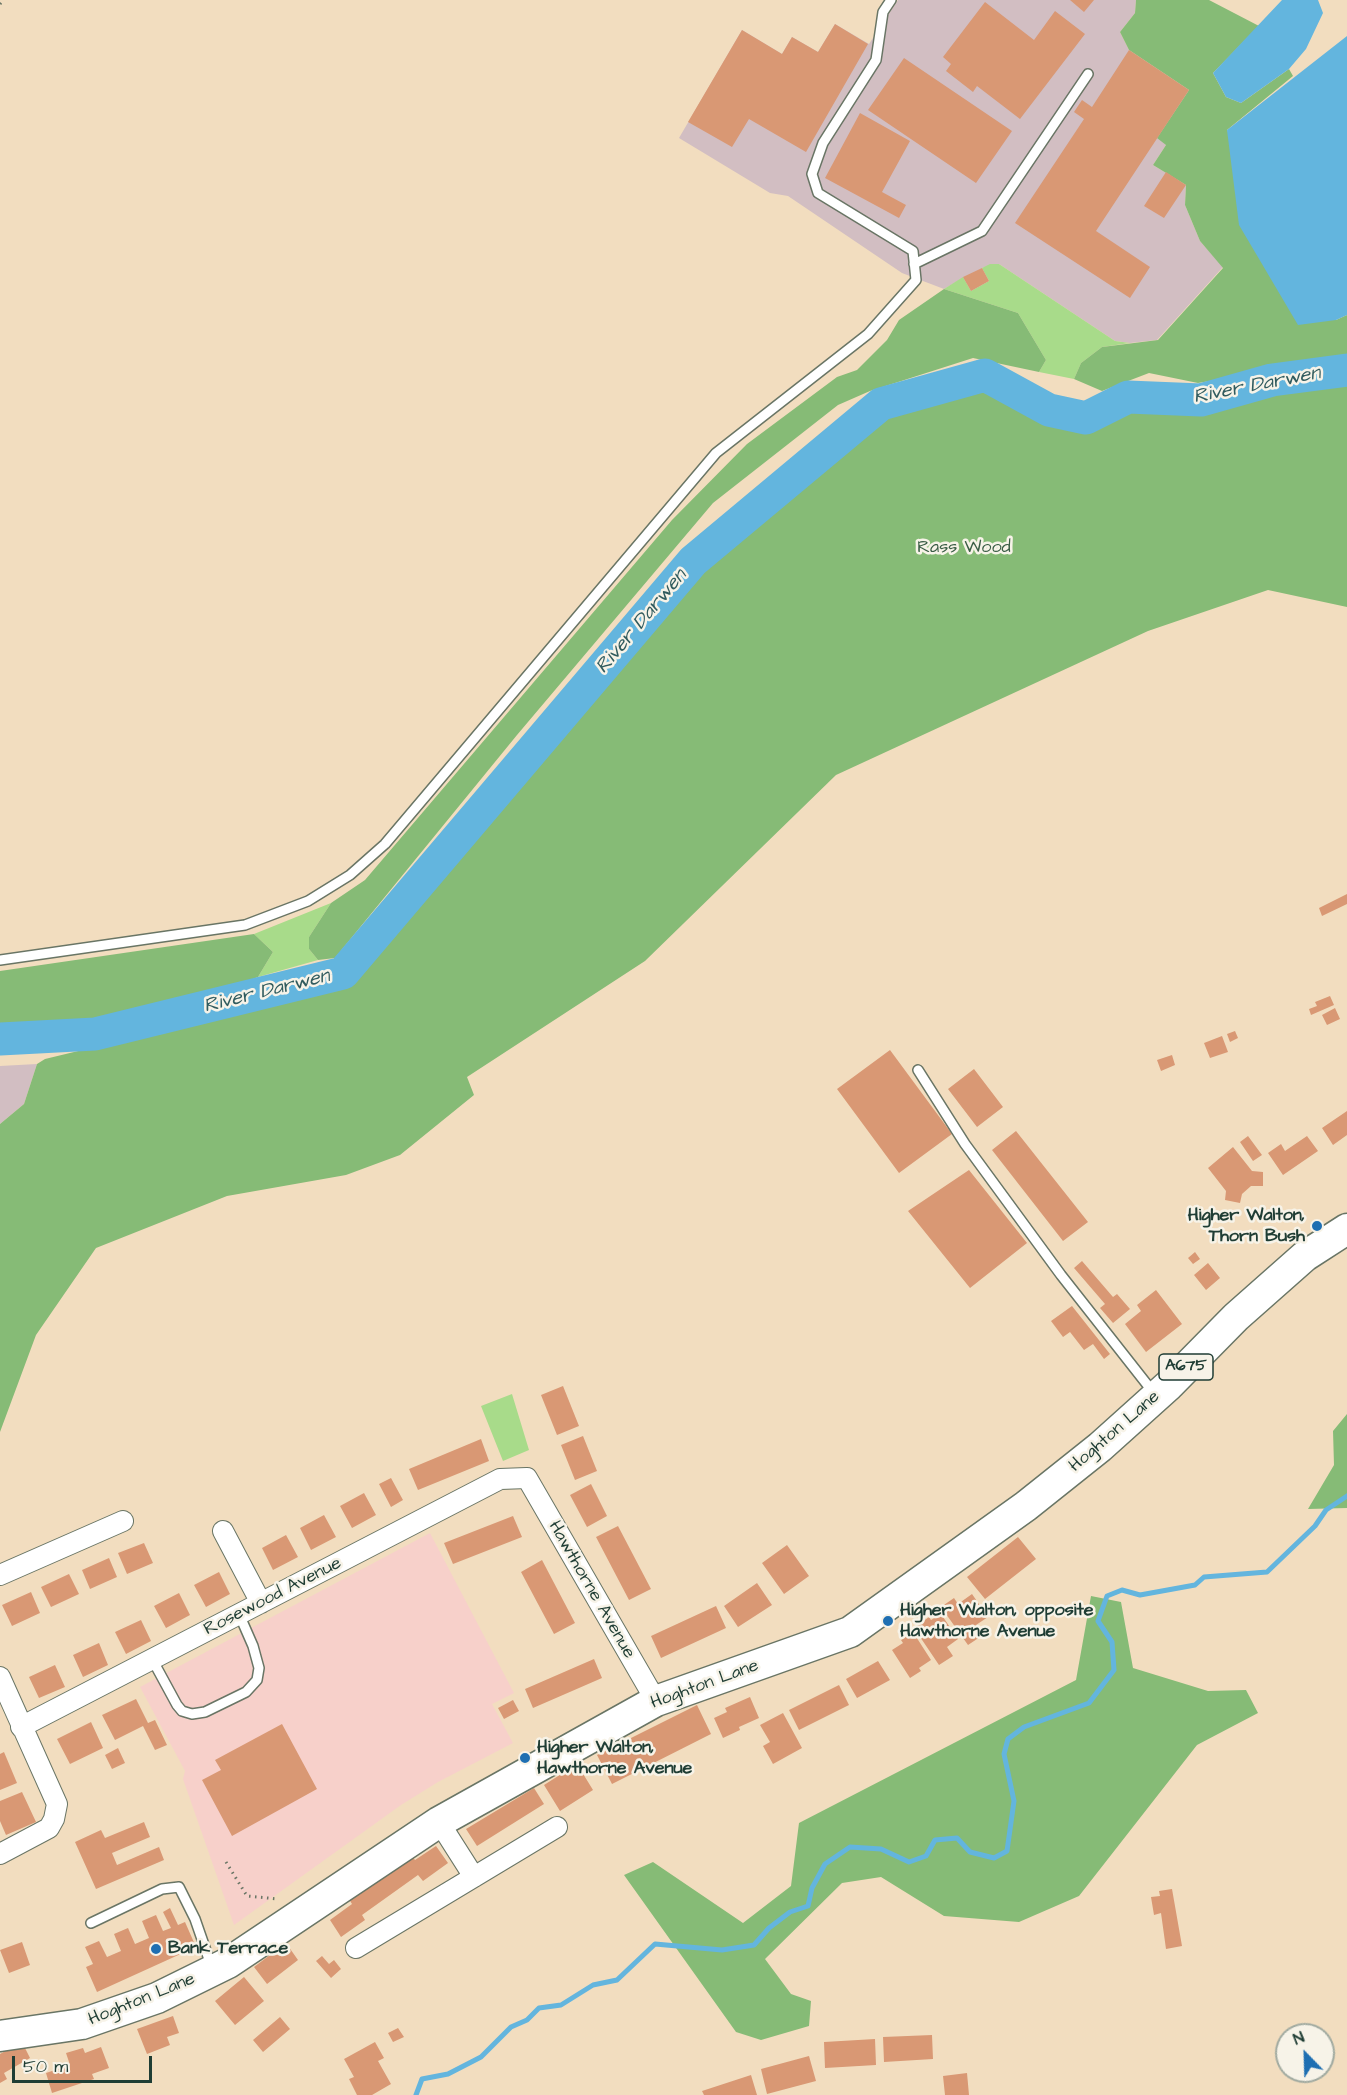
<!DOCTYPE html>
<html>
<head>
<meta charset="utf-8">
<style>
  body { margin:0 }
  #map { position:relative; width:1347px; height:2095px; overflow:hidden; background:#f2ddbf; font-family:"Architects Daughter",sans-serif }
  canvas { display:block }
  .north { position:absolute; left:1275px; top:2023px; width:60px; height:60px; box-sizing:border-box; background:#f7f3e8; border:2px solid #a1aaa0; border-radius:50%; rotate:337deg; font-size:16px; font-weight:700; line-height:24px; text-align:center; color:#1f3d34 }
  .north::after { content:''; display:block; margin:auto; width:21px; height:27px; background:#1f6fb2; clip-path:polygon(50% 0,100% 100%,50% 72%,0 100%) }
  .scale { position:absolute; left:12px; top:2056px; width:140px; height:27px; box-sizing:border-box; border:3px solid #1f3d34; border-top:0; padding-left:8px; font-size:18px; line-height:21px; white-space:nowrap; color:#1f3d34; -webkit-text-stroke:4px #f7f3e8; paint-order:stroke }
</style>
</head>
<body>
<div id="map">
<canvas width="1347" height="2095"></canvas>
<div class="north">N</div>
<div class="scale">50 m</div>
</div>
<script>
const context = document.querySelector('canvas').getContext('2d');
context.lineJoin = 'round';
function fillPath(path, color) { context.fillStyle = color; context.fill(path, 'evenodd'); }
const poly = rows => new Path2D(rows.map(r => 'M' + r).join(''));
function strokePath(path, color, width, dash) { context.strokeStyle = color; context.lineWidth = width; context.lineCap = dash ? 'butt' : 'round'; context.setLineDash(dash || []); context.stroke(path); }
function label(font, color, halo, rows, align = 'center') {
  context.font = font + ' "Architects Daughter",sans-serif'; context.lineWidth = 5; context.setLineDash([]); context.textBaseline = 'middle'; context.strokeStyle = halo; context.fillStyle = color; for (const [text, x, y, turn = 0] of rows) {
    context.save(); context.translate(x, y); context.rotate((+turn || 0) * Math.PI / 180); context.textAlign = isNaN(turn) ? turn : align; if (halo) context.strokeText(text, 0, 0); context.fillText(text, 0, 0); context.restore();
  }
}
fillPath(poly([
  [430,1533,514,1693,492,1704,513,1743,438,1782,401,1805,234,1925,183,1779,185,1771,140,1687]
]), '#f7d0ca');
fillPath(poly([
  [898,0,1136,0,1135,13,1120,32,1129,50,1189,90,1158,137,1166,145,1153,165,1186,185,1185,205,1200,241,1223,267,1157,340,1130,343,1115,341,999,264,982,268,989,281,971,291,963,278,944,289,902,273,788,196,770,193,679,138,742,30,782,54,792,37,818,52,835,24,869,44],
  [37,1064,24,1104,0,1124,0,1066]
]), '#d2bec2');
fillPath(poly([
  [990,264,999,264,1115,341,1130,343,1102,347,1081,363,1074,379,1039,372,1046,360,1018,313,944,289,963,277,971,291,989,281,982,268],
  [331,903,309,937,309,949,318,960,258,977,273,952,254,934],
  [512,1394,529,1450,503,1461,481,1406]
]), '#a8db8a');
fillPath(poly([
  [1136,0,1209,0,1259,26,1213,73,1226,97,1241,103,1289,69,1293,76,1227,130,1336,320,1347,315,1347,361,1270,371,1198,383,1149,373,1102,391,1074,379,1081,363,1102,347,1158,340,1223,268,1200,241,1185,205,1186,185,1153,165,1166,145,1157,138,1189,90,1129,50,1120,32,1135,13],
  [944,289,1018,313,1046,360,1039,372,973,358,870,391,838,405,713,503,517,735,335,958,318,960,309,949,309,937,331,903,365,880,672,520,747,444,837,377,857,370,887,340,899,320],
  [1347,376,1347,607,1268,590,1148,631,836,775,645,961,467,1077,474,1095,400,1155,346,1175,227,1196,96,1248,36,1335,0,1432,0,1124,24,1104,37,1064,45,1059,352,985,703,569,885,413,984,382,1041,414,1086,421,1128,403,1202,406,1274,385],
  [254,934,273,952,258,977,224,990,93,1023,0,1024,0,971],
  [1347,1414,1347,1508,1308,1509,1334,1465,1333,1431],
  [1091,1596,1121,1602,1133,1668,1208,1691,1246,1690,1258,1713,1197,1745,1079,1896,1019,1922,944,1916,881,1877,842,1883,765,1959,791,1994,811,2001,809,2026,761,2040,736,2032,624,1875,653,1862,743,1923,791,1886,799,1823,1076,1680]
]), '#86bb76');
fillPath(poly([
  [1282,0,1318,0,1323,13,1306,49,1289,69,1241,103,1226,97,1213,73],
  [1347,36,1347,315,1336,320,1298,325,1239,225,1227,130]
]), '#63b5de');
strokePath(poly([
  [416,2095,422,2079,448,2074,481,2057,511,2027,527,2020,539,2008,561,2005,593,1985,617,1980,655,1944,722,1950,754,1945,769,1928,790,1912,808,1906,812,1888,825,1864,850,1847,881,1849,909,1862,926,1856,935,1840,957,1838,970,1852,994,1858,1007,1851,1014,1801,1004,1754,1008,1739,1024,1727,1089,1703,1114,1670,1112,1642,1098,1621,1107,1596,1122,1590,1140,1595,1195,1585,1204,1577,1267,1572,1315,1526,1326,1510,1347,1496]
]), '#63b5de', 5);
strokePath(poly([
  [0,1039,95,1034,343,973,693,561,881,404,985,375,1049,410,1086,418,1128,397,1201,400,1272,380,1347,370]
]), '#63b5de', 33);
fillPath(poly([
  [1070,0,1094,0,1084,12],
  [985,2,1034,40,1055,11,1085,34,1020,119,977,86,973,92,946,71,951,64,943,57],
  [835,24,868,44,806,152,749,119,732,147,688,122,742,30,782,54,792,37,818,52],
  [1129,50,1189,90,1096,231,1150,267,1130,298,1015,223,1084,119,1074,112,1082,100,1092,107],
  [904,58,1012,131,976,183,868,110],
  [860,113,910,141,882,192,906,205,899,218,825,178],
  [1166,172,1186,185,1164,218,1144,206],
  [982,268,989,281,971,291,963,277],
  [1347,894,1347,904,1322,916,1319,908],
  [1330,996,1334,1005,1311,1015,1309,1009,1317,1006,1315,1002],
  [1335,1008,1340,1019,1327,1025,1322,1015],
  [1235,1031,1238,1038,1230,1042,1227,1034],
  [1222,1036,1228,1052,1210,1058,1204,1043],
  [890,1050,952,1134,899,1173,837,1089],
  [1172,1055,1175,1065,1161,1071,1157,1060],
  [974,1069,1003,1107,977,1127,948,1089],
  [1347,1111,1347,1135,1333,1145,1322,1128],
  [1016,1131,1088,1222,1063,1241,992,1150],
  [1248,1136,1262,1155,1253,1161,1240,1142],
  [1307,1136,1318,1151,1283,1175,1268,1153,1281,1144,1285,1151],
  [1233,1147,1252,1171,1263,1172,1263,1186,1251,1186,1242,1194,1240,1203,1225,1200,1226,1191,1208,1168],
  [969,1170,1027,1243,970,1288,908,1211],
  [1195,1252,1200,1259,1193,1264,1188,1258],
  [1082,1261,1113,1297,1117,1294,1130,1309,1113,1323,1100,1308,1105,1304,1074,1268],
  [1208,1263,1220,1278,1206,1290,1194,1275],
  [1156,1290,1182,1324,1146,1352,1125,1324,1141,1311,1137,1305],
  [1072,1306,1110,1354,1104,1359,1093,1344,1084,1350,1070,1332,1063,1337,1051,1321],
  [563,1386,579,1426,557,1435,541,1395],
  [583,1436,597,1471,575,1480,561,1445],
  [481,1439,489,1461,418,1490,409,1469],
  [391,1478,403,1500,391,1507,379,1484],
  [591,1484,607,1516,587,1527,570,1495],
  [364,1493,376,1515,352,1528,340,1506],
  [324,1515,336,1537,311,1550,300,1528],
  [513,1516,522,1537,453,1564,444,1543],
  [618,1526,651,1589,629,1600,596,1537],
  [286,1535,298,1557,273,1570,262,1548],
  [1018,1537,1036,1559,985,1599,967,1577],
  [144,1543,153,1563,127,1574,118,1553],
  [787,1545,809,1576,784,1594,762,1563],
  [109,1558,117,1577,90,1589,82,1570],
  [542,1560,575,1623,554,1634,521,1572],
  [219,1572,230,1594,206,1607,194,1585],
  [69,1574,79,1594,51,1607,41,1587],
  [757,1583,772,1605,738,1627,724,1606],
  [31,1592,40,1613,12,1626,2,1605],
  [179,1593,190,1615,166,1628,154,1606],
  [972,1594,988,1617,976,1625,983,1635,968,1645,941,1607,954,1598,958,1604],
  [716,1606,726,1628,661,1658,651,1636],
  [941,1614,958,1639,947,1647,953,1656,939,1665,914,1628,929,1617,931,1620],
  [141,1620,151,1641,126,1654,115,1632],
  [913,1632,931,1660,919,1668,921,1671,910,1678,892,1650,903,1643,901,1640],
  [99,1643,108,1665,83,1677,73,1655],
  [594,1659,602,1678,533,1708,525,1689],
  [878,1661,890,1680,857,1698,846,1679],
  [55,1665,65,1687,39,1698,29,1677],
  [839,1685,849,1705,799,1730,789,1710],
  [750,1697,759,1718,739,1727,740,1730,723,1738,714,1718,727,1712,725,1708],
  [136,1699,148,1723,155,1720,167,1745,155,1750,143,1726,115,1740,102,1715],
  [513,1700,519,1711,504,1719,498,1708],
  [697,1705,711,1734,612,1784,597,1755],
  [783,1713,802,1748,773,1764,763,1746,770,1742,760,1725],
  [91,1722,103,1748,70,1764,57,1739],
  [282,1724,317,1789,232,1836,202,1780,221,1770,215,1760],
  [118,1748,125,1763,112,1769,105,1755],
  [4,1752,17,1783,0,1790,0,1754],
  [577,1764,593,1790,560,1811,544,1785],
  [534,1788,544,1804,477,1846,466,1829],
  [22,1792,36,1822,6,1835,0,1821,0,1801],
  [144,1822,150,1837,112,1853,117,1865,159,1847,164,1860,96,1889,75,1842,101,1830,105,1838],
  [436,1846,448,1863,423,1881,418,1875,362,1915,365,1920,341,1937,330,1920,352,1904,349,1899,411,1855,415,1860],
  [1172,1889,1182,1946,1166,1949,1161,1913,1154,1915,1151,1897,1160,1896,1159,1891],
  [170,1908,178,1925,185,1922,196,1947,97,1992,86,1967,93,1964,85,1947,99,1941,107,1957,121,1951,114,1934,128,1928,135,1944,149,1938,142,1921,156,1915,163,1931,171,1928,163,1912],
  [22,1942,30,1965,9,1973,0,1950],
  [286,1943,298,1960,267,1984,254,1967],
  [322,1956,329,1964,334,1960,341,1969,331,1978,316,1961],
  [244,1977,264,2001,235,2025,215,2001],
  [173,2016,179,2033,167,2037,170,2045,147,2054,137,2029],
  [280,2017,290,2029,263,2052,253,2040],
  [398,2028,404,2037,393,2042,388,2033],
  [932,2035,933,2059,884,2062,883,2037],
  [875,2039,876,2065,825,2068,824,2042],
  [22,2042,30,2058,4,2073,7,2079,0,2083,0,2054],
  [375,2042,384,2058,378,2061,391,2084,372,2095,357,2095,349,2079,354,2077,344,2059],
  [101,2047,109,2068,92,2074,94,2079,52,2093,46,2073,70,2065,66,2053,83,2048,85,2053],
  [809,2056,816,2081,767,2094,761,2069],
  [967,2073,969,2095,945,2095,943,2076],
  [751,2075,757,2095,704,2095,702,2091]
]), '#d99874');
const lane = poly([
  [914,264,982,231,1088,74],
  [0,960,245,925,308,901,350,875,385,844,716,453,868,334,916,280,913,251,818,193,812,174,823,143,876,60,883,12,891,0],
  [918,1070,965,1144,1061,1275,1153,1392],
  [152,1659,177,1705,182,1711,192,1714,205,1712,246,1692,257,1680,259,1668,253,1646,239,1614],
  [91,1923,162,1889,179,1887,195,1919,212,1968]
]);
const street = poly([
  [223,1531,261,1603],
  [0,1575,123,1521],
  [0,1677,57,1804,54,1819,49,1828,0,1854],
  [21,1727,500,1479,527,1478,656,1701],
  [439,1822,474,1877],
  [356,1948,557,1827]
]);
const primary = poly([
  [0,2036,82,2024,157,1998,228,1963,439,1822,656,1701,850,1632,1026,1506,1100,1447,1169,1385,1236,1317,1305,1256,1347,1229]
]);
strokePath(lane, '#697565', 12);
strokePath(street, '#697565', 22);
strokePath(primary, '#697565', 33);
strokePath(poly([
  [0,4,3,0],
  [226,1862,247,1896,278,1899]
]), '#697565', 3, [1.5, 4.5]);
strokePath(lane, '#fff', 9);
strokePath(street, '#fff', 20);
strokePath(primary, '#fff', 30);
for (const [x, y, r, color] of [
  [1317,1226,6,"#1f6fb2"],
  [888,1621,6,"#1f6fb2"],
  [525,1758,6,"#1f6fb2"],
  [156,1949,6,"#1f6fb2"]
]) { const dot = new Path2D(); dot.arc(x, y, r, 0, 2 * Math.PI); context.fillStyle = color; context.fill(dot); strokePath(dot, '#f7f3e8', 2); }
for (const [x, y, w] of [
  [1186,1367,54]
]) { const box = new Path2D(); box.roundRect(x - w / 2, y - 13, w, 26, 4.5); context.fillStyle = '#f7f3e8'; context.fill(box); strokePath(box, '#1f3d34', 1.5); }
label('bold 16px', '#1f3d34', null, [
  ["A675",1186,1367]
]);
label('18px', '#3a5d45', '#f7f3e8', [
  ["Rass Wood",964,548]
]);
label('bold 18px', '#1f3d34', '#f7f3e8', [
  ["Higher Walton,",1305,1216,"right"],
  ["Thorn Bush",1305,1237,"right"],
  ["Higher Walton, opposite",900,1611],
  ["Hawthorne Avenue",900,1632],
  ["Higher Walton,",537,1748],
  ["Hawthorne Avenue",537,1769],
  ["Bank Terrace",168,1949]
], 'left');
label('18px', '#1f3d34', '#f7f3e8', [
  ["Hoghton Lane",1115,1432,-41],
  ["Hawthorne Avenue",591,1590,60],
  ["Rosewood Avenue",273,1597,-27],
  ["Hoghton Lane",705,1685,-20],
  ["Hoghton Lane",142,2000,-22]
]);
label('italic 20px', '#305b5e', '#f7f3e8', [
  ["River Darwen",1257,386,-11],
  ["River Darwen",642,622,-50],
  ["River Darwen",267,992,-14]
]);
</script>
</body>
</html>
